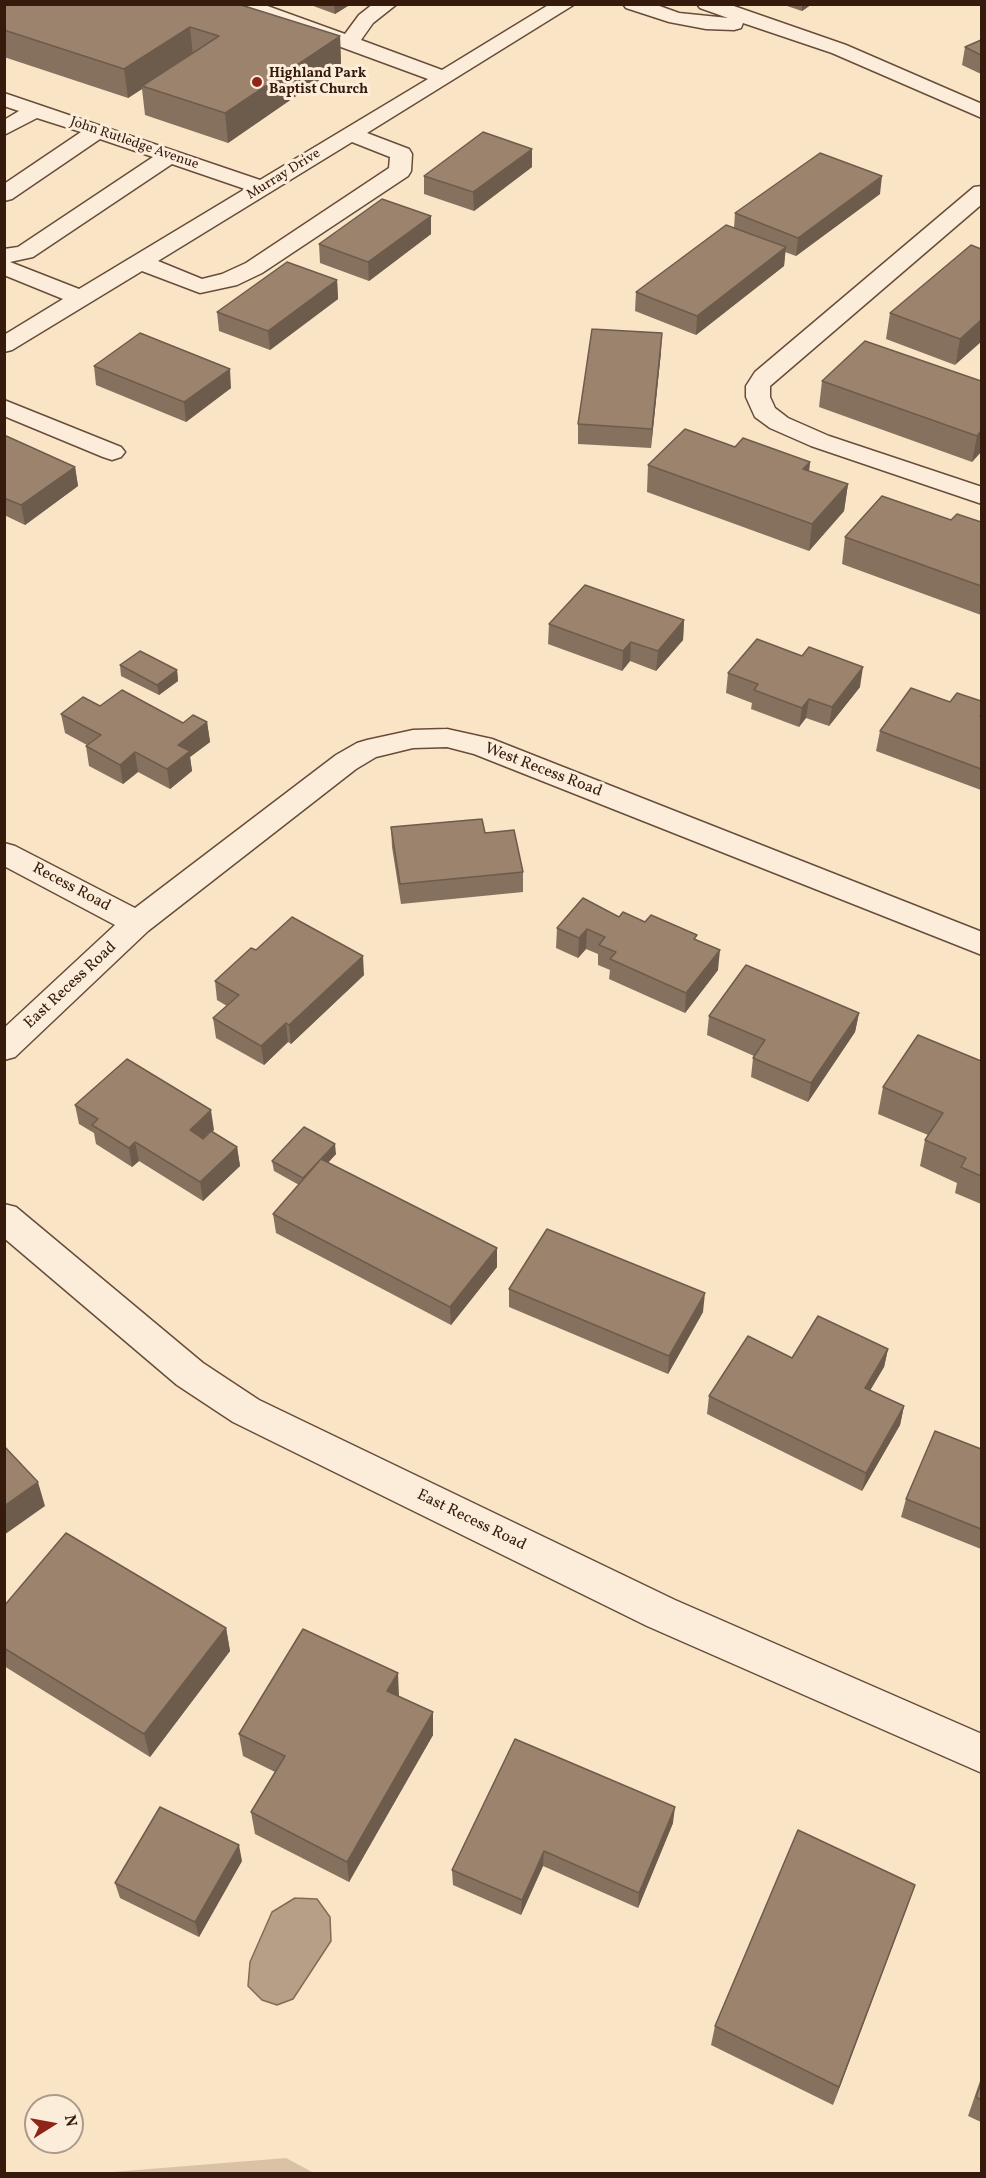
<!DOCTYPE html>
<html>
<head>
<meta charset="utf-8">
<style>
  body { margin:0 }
  #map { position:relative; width:986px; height:2178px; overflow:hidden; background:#fae4c6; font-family:Vollkorn,serif }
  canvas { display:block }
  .frame { position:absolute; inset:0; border:6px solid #361a0c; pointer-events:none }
  .north { position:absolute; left:24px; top:2094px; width:60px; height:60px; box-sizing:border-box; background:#fcedda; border:2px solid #ad9988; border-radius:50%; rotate:79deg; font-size:16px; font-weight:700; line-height:24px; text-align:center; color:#361a0c }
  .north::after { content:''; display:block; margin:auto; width:21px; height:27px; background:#8f2418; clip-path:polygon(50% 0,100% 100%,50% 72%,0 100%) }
</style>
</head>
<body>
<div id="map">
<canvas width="986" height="2178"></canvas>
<div class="frame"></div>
<div class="north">N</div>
</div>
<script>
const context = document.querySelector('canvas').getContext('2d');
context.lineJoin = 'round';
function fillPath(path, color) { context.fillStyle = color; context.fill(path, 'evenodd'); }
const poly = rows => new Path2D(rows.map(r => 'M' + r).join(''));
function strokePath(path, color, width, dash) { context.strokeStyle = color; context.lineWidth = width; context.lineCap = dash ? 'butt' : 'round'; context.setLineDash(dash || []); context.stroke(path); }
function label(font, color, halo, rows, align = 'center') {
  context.font = font + ' Vollkorn,serif'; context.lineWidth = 6; context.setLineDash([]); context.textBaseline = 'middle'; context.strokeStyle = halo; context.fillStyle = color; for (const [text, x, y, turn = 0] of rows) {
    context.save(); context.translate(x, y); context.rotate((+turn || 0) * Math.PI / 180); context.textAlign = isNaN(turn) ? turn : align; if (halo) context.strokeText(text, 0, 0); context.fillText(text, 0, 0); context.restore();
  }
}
fillPath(poly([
  [286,2158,314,2173,100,2173]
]), '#d9c2a6');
const water = poly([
  [295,1898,317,1899,330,1917,331,1941,293,1999,277,2005,262,2000,248,1986,250,1962,272,1912,295,1898]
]);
fillPath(water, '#b79f87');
strokePath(water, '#836a56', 1.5);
const minor = poly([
  [232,4,262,4,345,34,359,15,373,4,397,4,373,23,361,40,442,70,550,4,575,4,367,133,409,149,412,154,411,171,408,176,262,273,237,285,200,293,142,271,12,350,4,352,4,335,63,299,4,275,4,249,18,247,153,157,100,139,12,199,4,201,4,184,81,132,37,118,4,135,4,120,19,111,4,106,4,93,260,180,428,79,235,8,232,4],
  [352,142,390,157,389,168,246,263,222,274,202,279,158,261,352,142],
  [172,164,245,189,79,289,10,262,33,257,172,164],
  [623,4,654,4,679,13,728,18,700,8,697,4,728,4,846,45,982,104,982,118,832,53,743,23,741,28,734,30,706,29,669,22,626,8,623,4],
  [982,186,982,204,770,386,770,397,775,408,788,418,829,436,982,487,982,504,811,446,770,428,755,417,746,397,746,386,755,372,974,187,982,186],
  [4,400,121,447,125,452,121,457,112,460,103,457,4,416,4,400],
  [447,729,492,739,982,932,982,955,474,754,447,747,413,748,376,757,356,769,148,931,15,1057,4,1060,4,1028,115,925,4,866,4,843,15,846,135,908,336,755,357,743,367,740,413,730,447,729],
  [4,1204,16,1207,203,1363,259,1400,675,1600,982,1734,982,1773,647,1626,233,1422,177,1385,4,1238,4,1204]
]);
strokePath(minor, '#674c3a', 3);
fillPath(minor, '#fcedda');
fillPath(poly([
  [4,4,340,36,341,65,228,143,145,115,142,89,128,98,4,57],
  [308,4,351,4,335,14],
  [781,4,812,4,802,11],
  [981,40,981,74,962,65,965,47],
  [532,167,474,211,424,194,424,176],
  [880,194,796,256,785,252,784,266,696,335,635,311,636,292,734,228,735,213],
  [431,216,431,234,369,281,320,263,319,244],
  [981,249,955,365,886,339,890,313],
  [337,280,338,299,270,350,219,331,217,312],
  [661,352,651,448,578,444,578,424],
  [94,366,231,388,186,422,96,385],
  [822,381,981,381,981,452,972,462,819,407],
  [4,435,75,467,78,486,25,525,4,515],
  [735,447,810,462,809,471,848,484,844,511,809,551,647,492,648,465],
  [951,520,981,522,981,615,842,564,845,537],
  [684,620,683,640,656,671,630,661,622,671,548,644,549,624],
  [120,665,177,670,178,681,159,695,121,676],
  [728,673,860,687,829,726,806,718,799,727,751,709,752,703,726,693],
  [981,701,981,790,876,751,880,731,950,702],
  [100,706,183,723,207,722,210,742,190,757,192,771,170,789,138,772,123,784,89,766,86,746,87,745,65,733,61,714],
  [391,827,485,833,523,872,523,892,401,904,392,847],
  [619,917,645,922,697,940,718,970,685,1013,609,979,610,970,598,965,598,954,586,949,578,958,556,948,557,928],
  [256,950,364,975,291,1044,288,1042,264,1065,216,1038,213,1018,227,1006,217,1000,215,981],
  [859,1013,855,1032,808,1102,751,1077,753,1058,754,1056,707,1035,709,1016],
  [981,1061,981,1204,955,1193,957,1183,920,1166,925,1140,928,1135,878,1114,883,1087],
  [75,1105,214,1130,212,1131,237,1147,240,1166,203,1201,139,1161,132,1167,96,1144,94,1133,79,1124],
  [336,1154,328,1163,497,1248,497,1267,451,1325,276,1233,273,1214,299,1185,274,1171,272,1161],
  [509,1289,703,1312,668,1374,509,1307],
  [888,1349,884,1367,870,1390,904,1406,900,1425,862,1491,707,1414,709,1396,792,1358],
  [981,1449,981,1549,901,1517,906,1499],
  [4,1606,226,1628,230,1651,150,1757,4,1666],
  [399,1696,433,1735,349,1882,255,1834,251,1812,275,1772,243,1756,239,1734],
  [673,1823,638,1908,543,1866,521,1915,453,1885,452,1870],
  [242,1861,199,1937,120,1898,115,1883],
  [915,1885,833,2105,711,2045,715,2026],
  [981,2078,981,2122,968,2116]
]), '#86715e');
fillPath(poly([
  [334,4,351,4,335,14],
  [802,4,812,4,802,11],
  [190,27,193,56,142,86,142,89,128,98,124,69],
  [340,36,341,65,228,143,225,113],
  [532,149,532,167,474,211,473,192],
  [882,176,880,194,796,256,798,238],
  [431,216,431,234,369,281,368,262],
  [786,247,784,266,696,335,697,316],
  [337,280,338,299,270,350,268,331],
  [981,320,981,342,955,365,960,339],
  [662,333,661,352,651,448,652,429],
  [230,369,231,388,186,422,184,402],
  [981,431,981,452,972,462,977,436],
  [810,462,807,488,803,469],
  [75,467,78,486,25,525,21,505],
  [848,484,844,511,809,551,812,524],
  [684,620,683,640,656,671,658,651],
  [631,642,630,661,622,671,623,651],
  [863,667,860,687,829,726,832,707],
  [177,670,178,681,159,695,157,685],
  [809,699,806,718,799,727,802,708],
  [207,722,210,742,190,757,192,771,170,789,167,769,178,745],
  [135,752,138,772,123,784,120,765],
  [587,929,586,949,578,958,579,938],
  [720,950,718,970,685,1013,686,993],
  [363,956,364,975,291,1044,289,1025],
  [859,1013,855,1032,808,1102,811,1083],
  [286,1023,288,1042,264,1065,261,1046],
  [211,1110,214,1130,192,1149,190,1130],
  [135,1142,139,1161,132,1167,129,1148],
  [335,1144,336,1154,304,1188,303,1178],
  [237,1147,240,1166,203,1201,200,1182],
  [497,1248,497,1267,451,1325,450,1307],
  [705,1293,703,1312,668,1374,669,1356],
  [888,1349,884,1367,861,1406,865,1388],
  [904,1406,900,1425,862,1491,866,1473],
  [38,1482,45,1506,4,1535,4,1506],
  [226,1628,230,1651,150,1757,144,1734],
  [398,1673,399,1696,389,1714,387,1691],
  [433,1712,433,1735,349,1882,347,1862],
  [675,1807,673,1823,638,1908,639,1893],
  [239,1845,242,1861,199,1937,195,1922],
  [544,1851,543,1866,521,1915,522,1900],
  [915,1885,908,1905,833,2105,839,2087]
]), '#6d5c4c');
const building = poly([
  [4,4,238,4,340,36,225,113,142,86,219,36,190,27,124,69,4,30,4,4],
  [981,40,981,55,965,47,981,40],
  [483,132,532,149,473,192,424,176,483,132],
  [820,153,882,176,798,238,735,213,820,153],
  [382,199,431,216,368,262,319,244,382,199],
  [726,225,786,247,697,316,636,292,726,225],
  [971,245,981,249,981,320,960,339,890,313,971,245],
  [287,262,337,280,268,331,217,312,287,262],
  [592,329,662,333,652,429,578,424,592,329],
  [140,333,230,369,184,402,94,366,140,333],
  [865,341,981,381,981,431,977,436,822,381,865,341],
  [685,429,735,447,743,438,810,462,803,469,848,484,812,524,648,465,685,429],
  [4,435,75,467,21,505,4,498,4,435],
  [882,496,951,520,957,514,981,522,981,586,845,537,882,496],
  [585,585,684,620,658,651,631,642,623,651,549,624,585,585],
  [757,639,802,656,809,647,863,667,832,707,809,699,802,708,754,690,758,684,728,673,757,639],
  [140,651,177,670,157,685,120,665,140,651],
  [911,688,950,702,957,693,981,701,981,714,980,716,981,716,981,769,880,731,911,688],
  [122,690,183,723,193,715,207,722,178,745,190,751,167,769,135,752,120,765,86,746,101,735,61,714,83,697,100,706,122,690],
  [482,819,485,833,514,830,523,872,400,884,391,827,482,819],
  [583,898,619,917,623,912,645,922,651,915,697,935,694,939,720,950,686,993,610,959,616,952,599,945,605,937,587,929,579,938,557,928,583,898],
  [292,917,363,956,289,1025,286,1023,261,1046,213,1018,239,995,215,981,251,948,256,950,292,917],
  [746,965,859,1013,811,1083,753,1058,765,1040,709,1016,746,965],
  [918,1035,981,1061,981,1176,961,1167,966,1158,925,1140,943,1113,883,1087,918,1035],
  [127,1059,211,1110,190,1130,203,1139,211,1131,237,1147,200,1182,135,1142,129,1148,92,1125,98,1119,75,1105,127,1059],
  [304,1127,335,1144,303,1178,272,1161,304,1127],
  [321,1159,497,1248,450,1307,273,1214,321,1159],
  [547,1229,705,1293,669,1356,509,1289,547,1229],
  [818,1316,888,1349,865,1388,904,1406,866,1473,709,1396,748,1336,792,1358,818,1316],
  [935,1431,981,1449,981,1529,906,1499,935,1431],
  [4,1446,38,1482,4,1506,4,1446],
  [66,1533,226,1628,144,1734,4,1648,4,1606,66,1533],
  [303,1629,398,1673,387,1691,433,1712,347,1862,251,1812,285,1756,239,1734,303,1629],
  [515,1739,675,1807,639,1893,544,1851,522,1900,452,1870,515,1739],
  [160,1807,239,1845,195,1922,115,1883,160,1807],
  [798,1830,915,1885,839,2087,715,2026,798,1830],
  [981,2083,981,2100,976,2097,981,2083]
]);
fillPath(building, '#9c836d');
strokePath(building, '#6d5c4c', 1.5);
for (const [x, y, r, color] of [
  [257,82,6,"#8f2418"]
]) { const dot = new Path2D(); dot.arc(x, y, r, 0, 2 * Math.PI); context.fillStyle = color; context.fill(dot); strokePath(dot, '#fcedda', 2); }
label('bold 14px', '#361a0c', '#fcedda', [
  ["Highland Park",269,74],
  ["Baptist Church",269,90]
], 'left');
label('14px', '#361a0c', '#fcedda', [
  ["John Rutledge Avenue",134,144,19],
  ["Murray Drive",284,175,-32]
]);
label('16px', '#361a0c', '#fcedda', [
  ["West Recess Road",543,771,21],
  ["Recess Road",71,888,28],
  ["East Recess Road",71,986,-43],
  ["East Recess Road",471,1521,26]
]);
</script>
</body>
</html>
